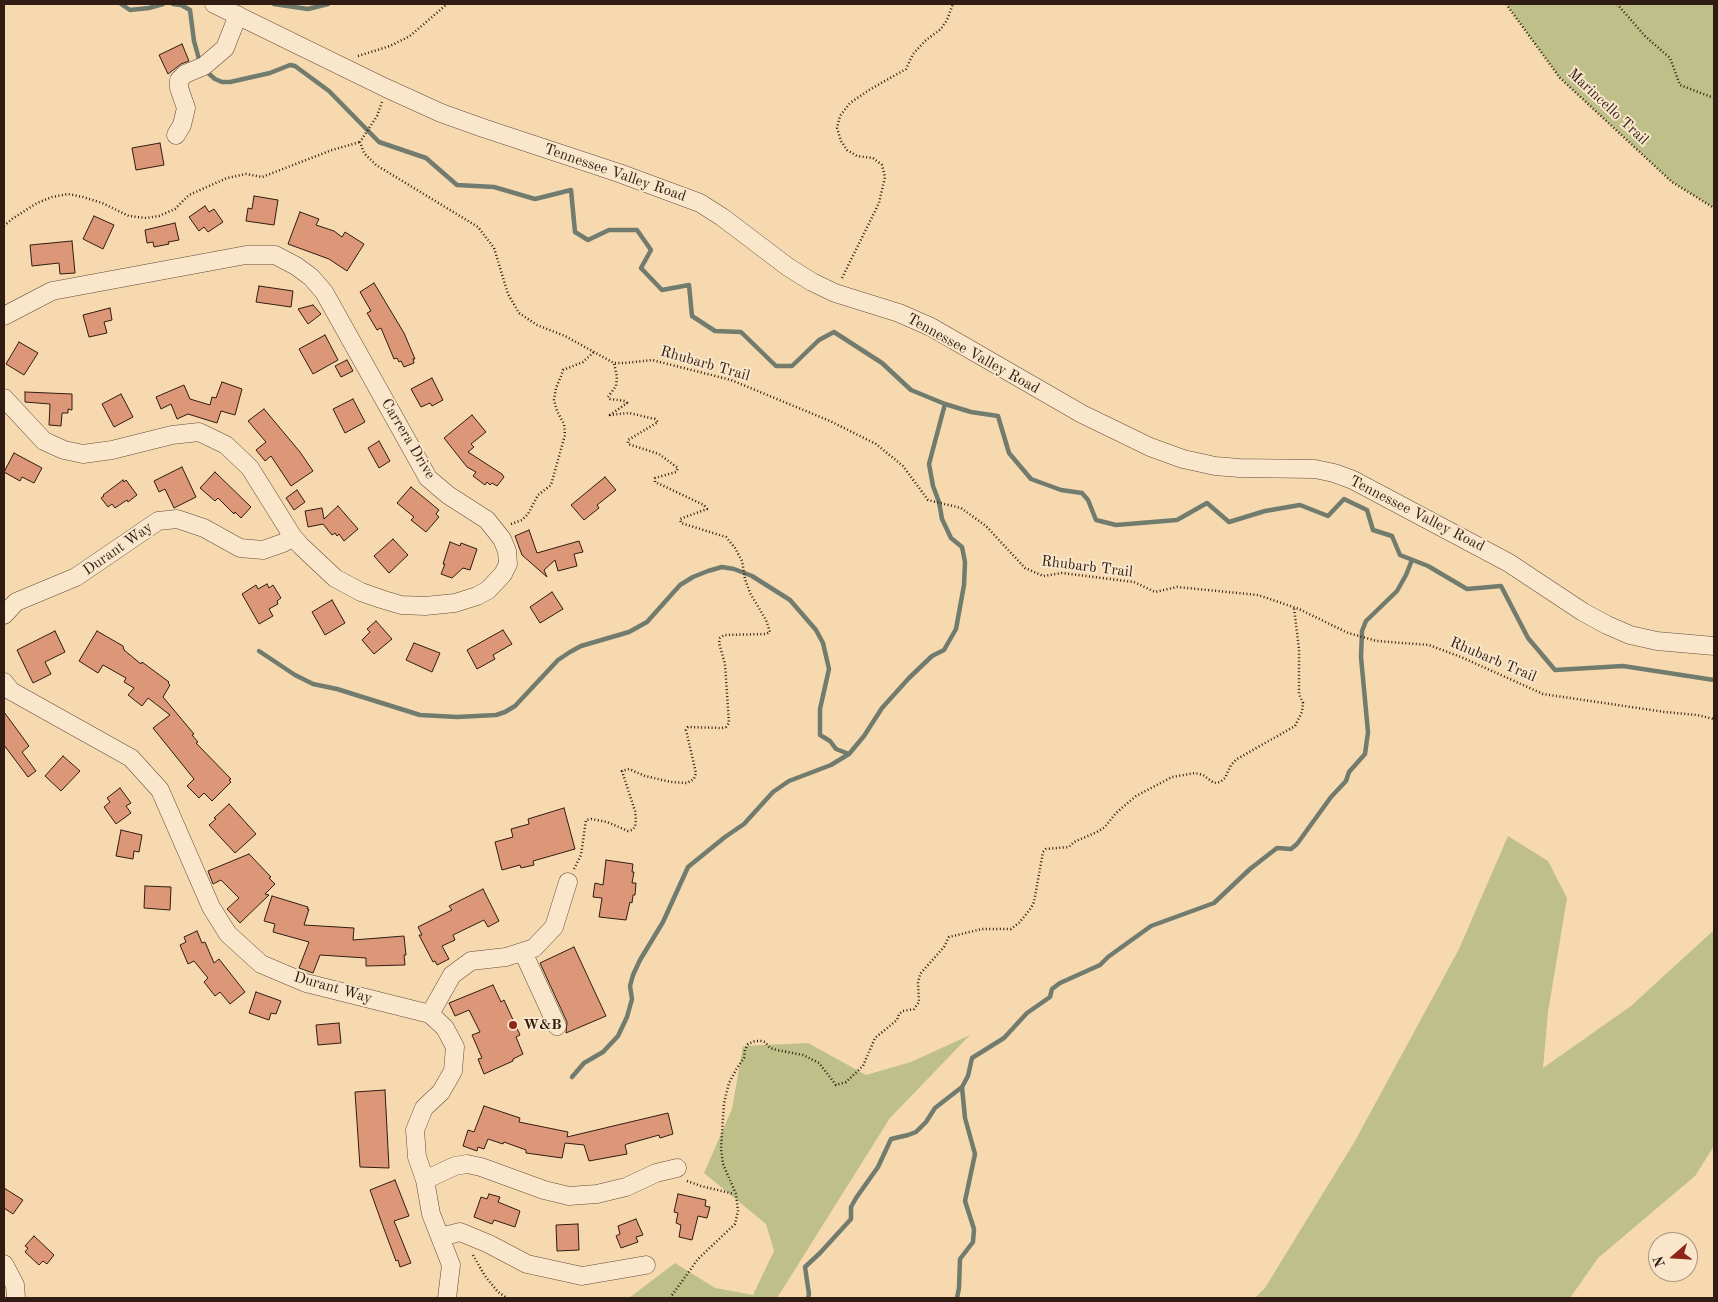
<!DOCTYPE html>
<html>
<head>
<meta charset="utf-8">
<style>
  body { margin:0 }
  #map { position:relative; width:1718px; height:1302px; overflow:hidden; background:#f6d9af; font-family:"Old Standard TT",serif }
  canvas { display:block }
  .frame { position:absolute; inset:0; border:5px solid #301c12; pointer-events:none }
  .north { position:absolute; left:1648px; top:1232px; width:50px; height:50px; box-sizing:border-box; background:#f9e6cb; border:1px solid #a99581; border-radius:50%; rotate:251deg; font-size:14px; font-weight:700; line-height:20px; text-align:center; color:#301c12 }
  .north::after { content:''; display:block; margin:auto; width:18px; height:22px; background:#8f2418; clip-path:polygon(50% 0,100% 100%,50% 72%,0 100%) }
</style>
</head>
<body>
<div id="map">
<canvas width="1718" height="1302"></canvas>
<div class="frame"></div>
<div class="north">N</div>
</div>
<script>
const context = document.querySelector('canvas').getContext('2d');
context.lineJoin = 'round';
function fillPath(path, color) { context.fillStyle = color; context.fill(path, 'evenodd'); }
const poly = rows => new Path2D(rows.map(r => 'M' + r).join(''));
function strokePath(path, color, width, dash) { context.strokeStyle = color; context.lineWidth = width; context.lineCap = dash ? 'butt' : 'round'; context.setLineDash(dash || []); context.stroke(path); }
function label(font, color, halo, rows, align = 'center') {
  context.font = font + ' "Old Standard TT",serif'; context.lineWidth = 4; context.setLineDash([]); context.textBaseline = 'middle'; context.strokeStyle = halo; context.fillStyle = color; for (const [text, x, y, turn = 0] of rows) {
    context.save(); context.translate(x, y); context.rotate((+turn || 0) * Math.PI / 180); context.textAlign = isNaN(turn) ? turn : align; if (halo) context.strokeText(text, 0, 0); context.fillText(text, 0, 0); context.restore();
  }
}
fillPath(poly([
  [1506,4,1714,4,1714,208,1672,182,1560,78],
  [1508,836,1548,861,1567,898,1548,1012,1543,1068,1631,1006,1714,930,1714,1146,1695,1176,1598,1258,1570,1298,1255,1298,1265,1288,1355,1141,1459,949],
  [970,1035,890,1118,777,1298,629,1298,675,1263,715,1288,753,1295,774,1251,766,1224,704,1173,732,1109,743,1046,808,1043,866,1075,911,1062]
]), '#bebf89');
strokePath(poly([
  [121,4,130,10,149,8,163,4],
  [173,4,181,5,190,10,194,41,199,59],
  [274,4,308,9,328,4],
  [208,73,215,79,222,82,230,82,270,73,290,65,295,66,329,91,379,142,426,158,457,185,494,187,535,199,571,190,575,232,588,240,609,230,637,230,651,250,641,268,662,290,689,285,692,316,715,331,741,332,776,366,792,366,819,340,834,332,882,363,911,390,945,404,971,412,998,416,1009,453,1031,479,1061,490,1082,493,1088,500,1096,520,1116,525,1177,520,1207,503,1229,522,1265,511,1300,505,1328,516,1344,499,1367,510,1373,530,1392,536,1400,555,1428,566,1467,589,1501,586,1528,638,1555,670,1623,666,1714,680],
  [259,651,295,675,313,684,337,689,420,715,457,717,496,715,505,712,515,706,558,660,570,652,581,646,629,632,647,622,680,585,693,577,708,571,722,567,734,569,752,576,790,600,816,630,823,643,829,669,820,709,820,735,830,741,836,749,849,754],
  [572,1077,584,1063,603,1052,618,1036,627,1017,632,999,630,986,633,975,640,960,663,922,688,867,725,837,744,824,773,792,789,781,831,765,849,754,864,736,882,708,909,678,932,656,944,650,956,629,964,585,965,562,962,547,951,538,942,519,939,502,933,486,929,464,945,404],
  [808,1298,809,1294,805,1267,820,1253,851,1219,851,1207,856,1198,878,1167,891,1139,908,1135,916,1132,926,1122,935,1108,962,1087,968,1076,972,1058,1004,1038,1027,1013,1050,997,1052,989,1060,983,1100,965,1108,957,1151,926,1214,903,1250,869,1277,848,1291,849,1297,844,1331,797,1346,781,1349,772,1365,754,1368,732,1361,657,1362,631,1366,621,1397,591,1406,575,1412,560],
  [957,1298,959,1288,960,1259,973,1242,974,1229,965,1201,975,1154,965,1118,962,1087]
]), '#717b6e', 4.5);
const building = poly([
  [182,44,189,61,181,64,168,74,159,55,182,44],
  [160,143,164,165,136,170,132,148,160,143],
  [254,196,278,200,274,225,246,221,248,208,252,209,254,196],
  [205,206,209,212,214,209,223,222,208,232,204,227,199,231,189,217,205,206],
  [300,212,319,219,316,225,334,231,342,237,345,232,364,244,347,271,329,259,288,244,300,212],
  [94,216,114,225,103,249,83,239,94,216],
  [175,223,179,240,168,242,169,244,154,247,153,242,147,243,145,230,175,223],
  [72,241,75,273,60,274,59,263,32,266,30,245,72,241],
  [374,283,404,333,415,359,413,359,414,363,404,367,401,361,399,362,397,358,394,359,381,328,377,330,367,313,371,311,360,292,374,283],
  [259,286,293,291,291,307,256,302,259,286],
  [313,305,321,314,308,324,298,309,313,305],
  [110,308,112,320,104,322,107,333,89,337,83,315,110,308],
  [325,335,338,360,313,374,299,349,325,335],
  [19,342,38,353,24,375,6,364,19,342],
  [347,360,353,371,341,377,335,366,347,360],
  [432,378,443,400,432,406,430,403,421,407,411,389,432,378],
  [222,382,242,389,235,415,221,411,217,423,188,414,177,419,171,404,161,409,156,397,184,385,190,399,210,405,212,397,216,398,222,382],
  [25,392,72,394,72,410,68,409,68,413,62,413,61,426,49,425,50,404,25,402,25,392],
  [121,394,133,417,114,427,102,404,121,394],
  [353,399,365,422,345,433,333,409,353,399],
  [264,409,300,452,313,471,291,486,271,456,265,461,256,450,266,442,248,421,264,409],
  [472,415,486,432,471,444,474,447,468,452,502,474,504,477,497,486,492,483,490,485,487,482,485,485,473,476,476,472,467,467,444,438,472,415],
  [379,441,390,461,379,468,368,448,379,441],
  [14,453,42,468,34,483,22,477,20,481,4,472,14,453],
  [182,467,196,497,174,508,165,489,159,492,154,481,182,467],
  [215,472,251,507,241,518,235,512,234,514,218,498,215,501,200,488,215,472],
  [605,477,616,490,597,505,599,508,584,520,571,505,605,477],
  [123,480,124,482,126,480,137,495,128,502,127,500,115,508,112,504,108,507,101,498,104,496,103,495,123,480],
  [411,487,439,510,436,514,439,517,426,532,411,520,414,517,397,503,411,487],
  [297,490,305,502,294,510,286,498,297,490],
  [338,506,358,529,344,541,339,534,337,536,335,533,332,535,323,524,308,527,305,511,322,508,324,519,338,506],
  [529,530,537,553,579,541,583,552,574,554,577,566,558,571,555,560,544,570,547,577,522,555,515,536,529,530],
  [393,539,408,555,389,573,374,556,393,539],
  [450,542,460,546,461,543,477,549,470,570,463,568,452,578,441,574,445,564,443,564,450,542],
  [267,584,269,588,273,585,281,598,277,601,278,604,269,609,273,616,259,624,242,594,256,585,258,589,267,584],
  [552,592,563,609,540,623,530,607,552,592],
  [332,600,345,623,325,635,312,612,332,600],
  [376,621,392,639,374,654,362,640,370,632,367,629,376,621],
  [503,630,512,644,493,655,495,659,477,669,467,650,503,630],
  [55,631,65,652,45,662,51,674,33,683,17,650,55,631],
  [97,631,123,646,124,650,141,664,142,662,169,682,168,683,170,685,163,697,194,734,192,735,198,742,196,743,231,779,229,780,231,782,212,801,204,793,199,798,187,786,194,779,153,728,170,715,148,698,142,706,128,695,134,688,124,682,126,678,103,665,98,673,79,661,97,631],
  [414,643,440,653,432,672,406,660,414,643],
  [4,712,29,746,22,752,36,771,28,777,4,745,4,712],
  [63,756,80,771,61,791,45,776,63,756],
  [120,788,131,803,126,806,131,813,116,824,104,807,110,802,107,798,120,788],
  [229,804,256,834,235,853,209,825,216,819,214,818,229,804],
  [564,808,575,849,533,861,534,865,521,868,520,865,502,870,495,842,513,837,511,829,529,824,528,819,564,808],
  [121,830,142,835,139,852,134,851,133,859,116,856,121,830],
  [249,854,271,877,269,878,275,884,265,894,269,895,240,923,227,909,239,898,221,880,213,884,208,871,249,854],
  [606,860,633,864,632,872,634,872,632,883,636,883,635,895,633,895,632,903,630,902,626,920,599,917,602,898,593,897,595,883,603,885,606,860],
  [145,886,171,887,170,910,144,908,145,886],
  [483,889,499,921,488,927,484,920,453,935,455,940,442,946,449,959,437,965,435,961,433,962,419,935,422,935,418,927,452,910,449,906,483,889],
  [272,896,308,907,307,909,309,909,304,925,354,928,353,940,404,936,406,955,404,955,405,965,366,966,366,958,320,955,313,973,299,968,309,942,273,932,275,924,264,921,272,896],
  [197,931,202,943,205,942,214,963,219,959,245,992,230,1004,220,992,215,996,204,982,208,978,194,961,188,964,180,945,186,942,184,937,197,931],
  [574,947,606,1016,566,1033,567,1022,540,963,574,947],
  [493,985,501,1002,504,1000,520,1035,516,1037,523,1054,513,1059,513,1061,484,1074,478,1059,482,1058,472,1035,480,1032,469,1010,455,1016,449,1003,493,985],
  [256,992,281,1001,276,1014,271,1013,269,1020,249,1013,256,992],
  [339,1023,341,1043,318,1045,316,1025,339,1023],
  [385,1090,389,1168,360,1167,355,1092,385,1090],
  [484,1106,520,1118,519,1122,568,1132,567,1137,668,1113,673,1134,660,1138,659,1135,627,1144,625,1145,627,1154,589,1161,584,1145,565,1143,562,1158,526,1153,526,1150,504,1142,503,1144,488,1139,484,1149,478,1147,477,1151,463,1146,468,1130,474,1132,484,1106],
  [395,1180,409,1216,394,1221,411,1263,400,1267,398,1260,396,1261,384,1229,370,1190,395,1180],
  [4,1188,23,1200,13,1214,4,1208,4,1188],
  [489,1194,500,1197,498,1202,520,1211,515,1227,494,1220,492,1224,474,1217,481,1197,487,1199,489,1194],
  [678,1194,706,1200,705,1206,710,1207,707,1218,698,1216,692,1240,679,1237,681,1225,676,1223,678,1213,674,1212,678,1194],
  [636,1219,643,1235,636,1237,638,1242,621,1248,616,1236,620,1234,618,1226,636,1219],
  [578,1224,579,1250,557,1251,556,1225,578,1224],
  [34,1236,54,1255,47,1264,43,1261,39,1265,25,1252,28,1248,25,1246,34,1236]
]);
fillPath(building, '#dc9678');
strokePath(building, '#301c12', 1);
const minor = poly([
  [214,4,386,88,441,113,483,128,619,173,700,203,722,217,788,267,812,282,835,293,899,313,931,327,1082,414,1150,447,1183,459,1215,466,1239,468,1315,469,1334,473,1353,480,1509,563,1583,612,1607,625,1630,635,1657,641,1714,646],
  [176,135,182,125,186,108,179,88,179,80,185,74,204,66,225,48,238,15],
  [4,316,52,291,246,255,275,255,296,266,311,277,324,292,428,478,448,495,487,520,502,539,507,551,508,564,503,574,488,590,477,596,455,603,425,606,401,605,381,599,361,592,335,578,301,546,293,537,250,468,226,445,199,432,172,435,112,450,83,454,64,450,44,441,4,398],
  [4,615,16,602,76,577,158,521,177,519,204,528,240,548,263,550,283,543,293,537],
  [4,682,11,691,131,758,160,790,211,907,228,934,261,964,306,983,430,1014,445,1028,455,1047,453,1071,441,1092,424,1108,415,1130,417,1157,425,1180,431,1214,451,1265,447,1298],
  [523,952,557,1026],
  [430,1014,452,975,471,961,506,957,534,948,554,927,568,882],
  [425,1180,455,1166,467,1164,481,1167,544,1190,569,1196,597,1194,626,1187,656,1173,677,1168],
  [440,1237,460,1232,489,1244,527,1264,582,1276,646,1265],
  [4,1264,15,1285,16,1298]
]);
strokePath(minor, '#624b39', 19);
strokePath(poly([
  [1506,4,1560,78,1672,182,1714,208],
  [1617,4,1645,36,1670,58,1680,85,1714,98],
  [358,56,390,46,410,36,447,4],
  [382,102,377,116,360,142,364,153,376,165,478,227,494,248,508,294,519,313,537,325,565,336,614,363,625,363,652,360,731,380,830,421,876,444,903,466,928,500,961,508,986,526,1025,568,1043,576,1062,573,1134,582,1155,592,1177,587,1258,595,1299,609,1348,633,1377,641,1429,645,1461,657,1543,694,1665,712,1697,715,1714,719],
  [4,226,12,219,37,203,52,197,68,194,83,197,102,203,129,216,146,218,159,216,175,209,189,195,227,178,246,174,262,177,332,150,360,142],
  [842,278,879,203,885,177,882,165,873,158,857,156,847,150,841,141,837,128,840,116,850,103,869,90,906,69,913,54,925,41,941,29,947,20,953,4],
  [511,524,522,520,528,514,538,495,551,485,565,435,564,424,557,411,554,400,556,388,561,376,563,370,583,362,594,352],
  [574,869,581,855,586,820,591,819,607,822,628,831,632,830,635,827,636,820,635,811,622,771,629,769,645,776,671,782,687,783,694,779,696,773,686,730,688,727,722,728,726,727,729,723,725,664,719,643,720,638,724,635,766,634,770,632,766,620,750,593,745,579,742,561,735,548,726,537,681,523,680,519,707,509,704,505,655,482,655,478,676,472,678,468,659,454,628,444,628,440,658,422,655,419,629,413,610,415,627,403,625,401,610,399,608,397,616,386,617,377,614,363],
  [687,1181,701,1186,734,1194],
  [473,1255,485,1276,498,1292,507,1298],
  [670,1298,698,1259,735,1224,738,1211,736,1194,723,1164,721,1148,724,1103,729,1083,737,1068,744,1058,745,1050,748,1044,755,1041,761,1041,765,1042,770,1048,777,1050,803,1055,819,1063,836,1085,846,1082,863,1066,875,1038,897,1020,899,1014,903,1011,914,1009,919,1002,918,983,920,974,944,947,949,937,982,929,1011,929,1019,923,1031,908,1034,902,1043,852,1046,849,1069,847,1074,842,1097,832,1105,827,1116,813,1136,796,1172,777,1195,773,1203,775,1214,783,1220,782,1225,778,1231,765,1237,759,1295,726,1302,712,1303,703,1299,694,1299,649,1294,608]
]), '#301c12', 2.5, [1, 2.5]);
strokePath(minor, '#f9e6cb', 18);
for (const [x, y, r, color] of [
  [513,1025,5,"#8f2418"]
]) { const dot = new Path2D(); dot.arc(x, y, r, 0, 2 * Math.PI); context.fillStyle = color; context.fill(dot); strokePath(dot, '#f9e6cb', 2); }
label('15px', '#301c12', '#f9e6cb', [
  ["Marincello Trail",1608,107,43],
  ["Tennessee Valley Road",615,173,19],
  ["Tennessee Valley Road",973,354,29],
  ["Rhubarb Trail",705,364,16],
  ["Carrera Drive",408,439,59],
  ["Tennessee Valley Road",1417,514,27],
  ["Durant Way",118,549,-35],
  ["Rhubarb Trail",1087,567,7],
  ["Rhubarb Trail",1493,660,23],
  ["Durant Way",333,988,16]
]);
label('bold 15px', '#301c12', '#f9e6cb', [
  ["W&B",523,1025]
], 'left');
</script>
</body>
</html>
